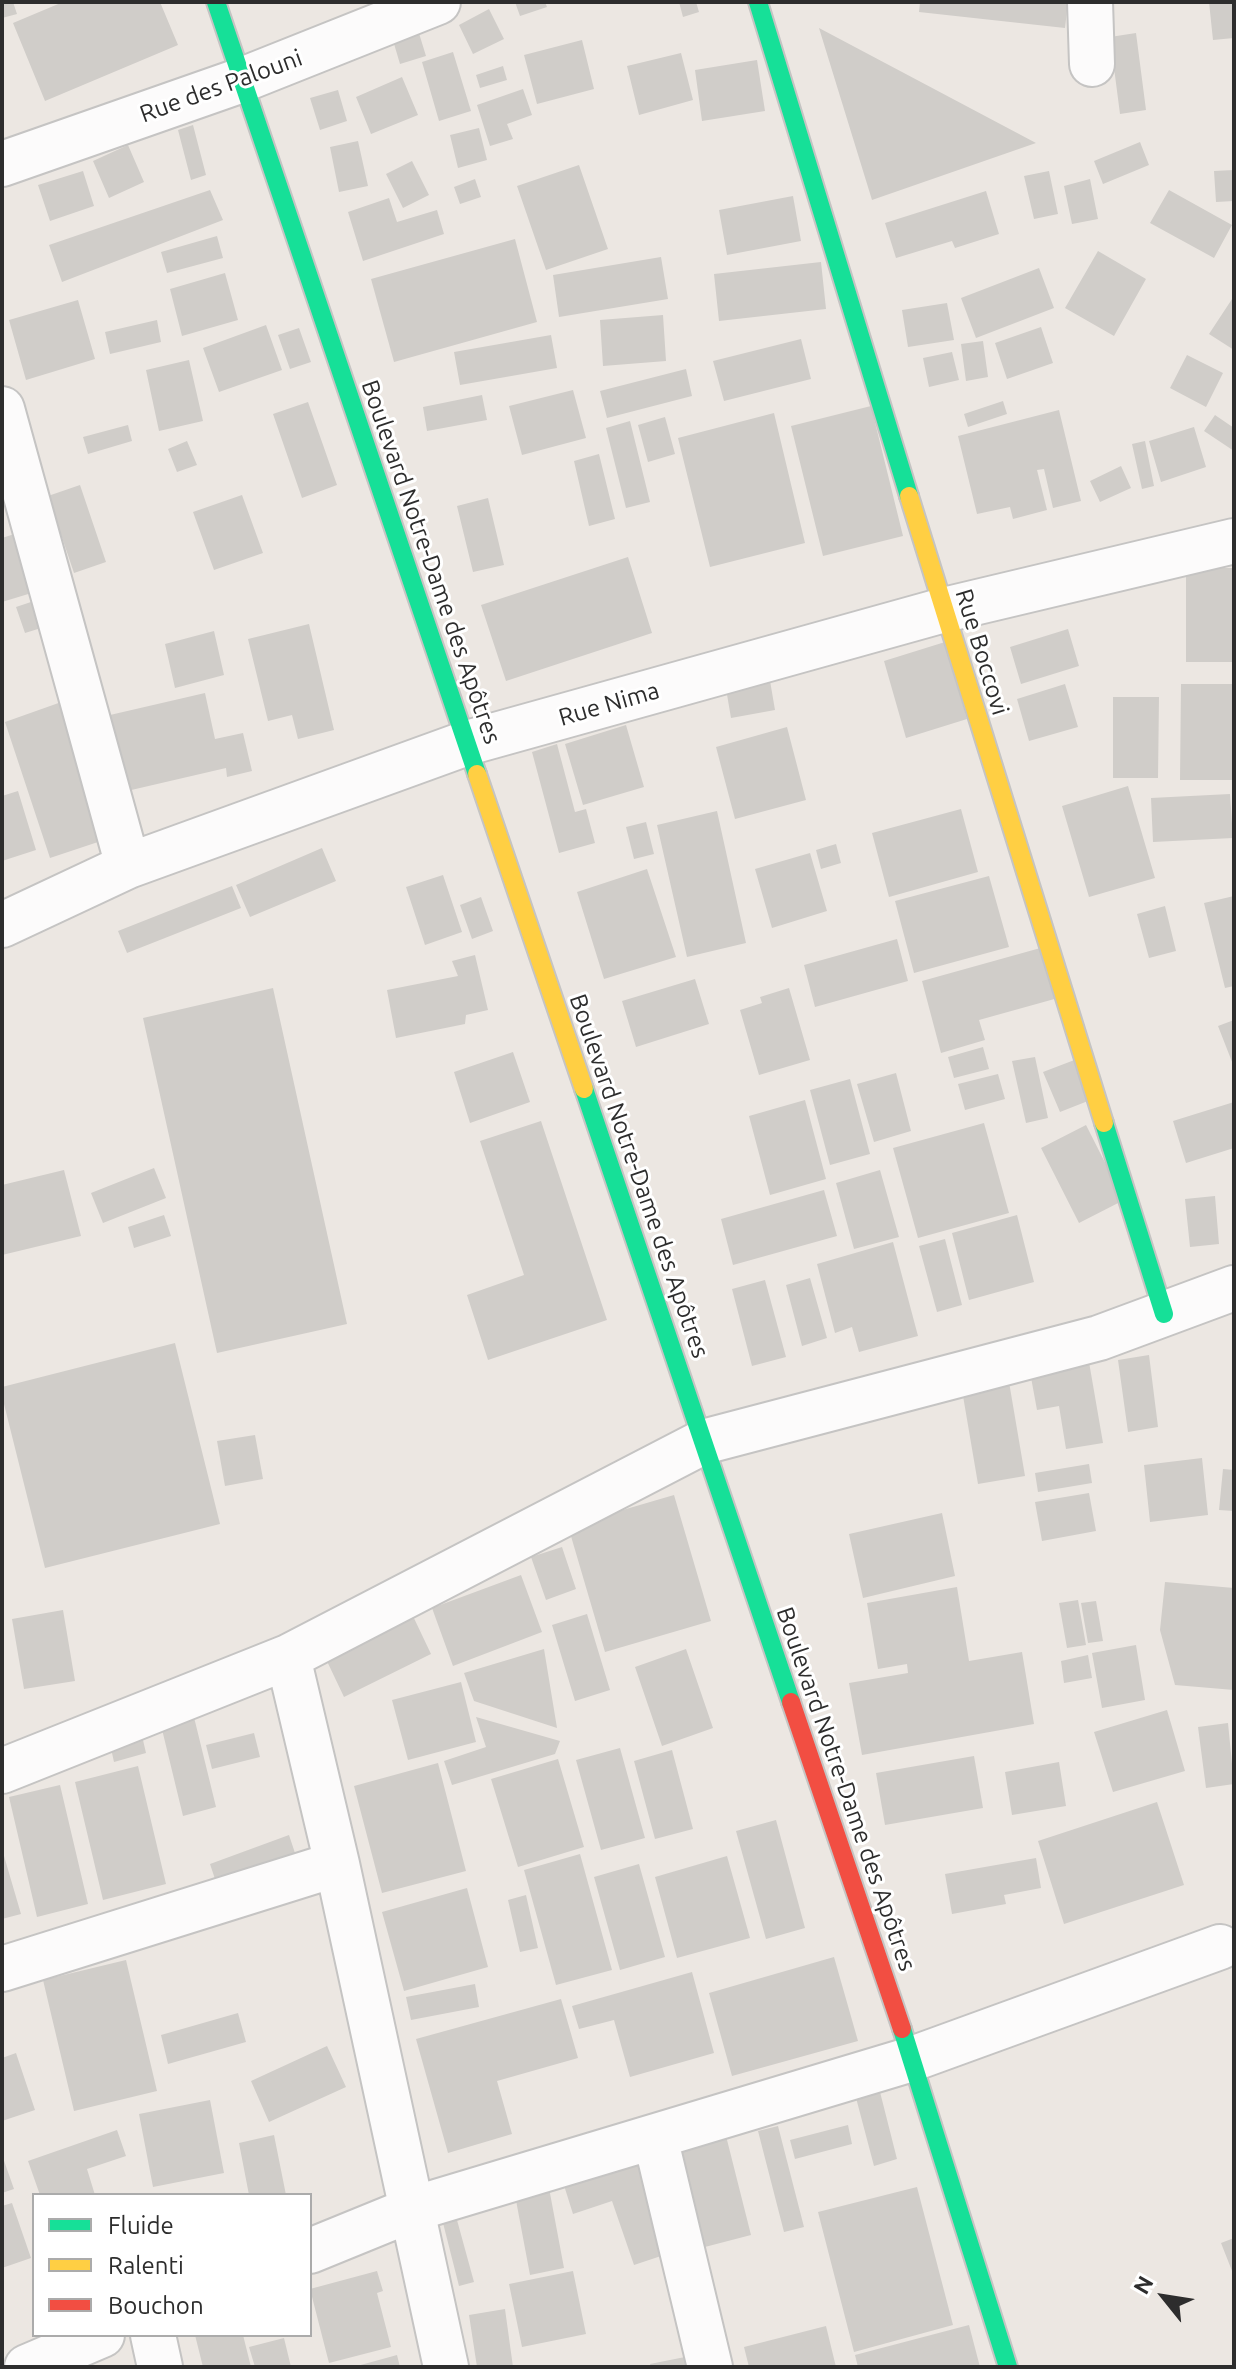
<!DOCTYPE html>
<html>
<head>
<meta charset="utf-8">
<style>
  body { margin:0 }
  #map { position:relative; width:1236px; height:2369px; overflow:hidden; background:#ece7e2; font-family:Ubuntu,sans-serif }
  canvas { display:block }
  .frame { position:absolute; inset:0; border:4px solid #2d2d2d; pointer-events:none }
  .legend { position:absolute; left:32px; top:2193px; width:280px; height:144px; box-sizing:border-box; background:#fff; border:2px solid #ababab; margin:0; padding:10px 14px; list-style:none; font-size:24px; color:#2d2d2d }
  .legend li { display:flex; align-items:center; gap:16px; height:40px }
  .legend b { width:40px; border:2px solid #ababab }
  .north { position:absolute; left:1124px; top:2257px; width:80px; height:80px; -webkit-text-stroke:6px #fff; paint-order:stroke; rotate:300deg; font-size:22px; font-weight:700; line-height:32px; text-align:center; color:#2d2d2d }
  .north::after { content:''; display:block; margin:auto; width:28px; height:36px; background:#2d2d2d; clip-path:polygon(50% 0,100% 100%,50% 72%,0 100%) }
</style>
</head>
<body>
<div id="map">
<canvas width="1236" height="2369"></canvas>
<div class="frame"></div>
<ul class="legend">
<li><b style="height:10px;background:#16e098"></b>Fluide</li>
<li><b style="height:10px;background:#ffcf43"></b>Ralenti</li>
<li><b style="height:10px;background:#f24e42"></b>Bouchon</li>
</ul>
<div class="north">N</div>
</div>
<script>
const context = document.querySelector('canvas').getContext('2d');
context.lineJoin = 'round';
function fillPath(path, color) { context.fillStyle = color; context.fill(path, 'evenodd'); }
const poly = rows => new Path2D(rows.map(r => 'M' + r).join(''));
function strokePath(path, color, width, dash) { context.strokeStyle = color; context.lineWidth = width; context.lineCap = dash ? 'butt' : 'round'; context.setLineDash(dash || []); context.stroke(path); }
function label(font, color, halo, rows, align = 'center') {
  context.font = font + ' Ubuntu,sans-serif'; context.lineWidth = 6; context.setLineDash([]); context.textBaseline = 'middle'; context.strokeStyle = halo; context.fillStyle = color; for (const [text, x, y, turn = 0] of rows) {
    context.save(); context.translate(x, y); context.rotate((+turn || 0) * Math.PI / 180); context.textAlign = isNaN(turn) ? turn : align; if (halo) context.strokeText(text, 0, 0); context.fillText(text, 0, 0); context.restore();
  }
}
fillPath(poly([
  [2,2,13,2,17,14,2,18],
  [63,2,160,2,178,45,45,101,13,23],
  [515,2,545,2,547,7,520,16],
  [679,2,696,2,699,12,683,17],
  [920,2,1068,2,1065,28,919,12],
  [1209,2,1234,2,1234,38,1213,40],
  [489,9,504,39,473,54,459,25],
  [819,28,1036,143,872,200],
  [418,30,426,56,400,64,392,37],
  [1136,33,1146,110,1120,114,1110,37],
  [582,40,594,89,537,104,524,55],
  [453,52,471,111,439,121,422,62],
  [681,53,693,100,639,115,627,66],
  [757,60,765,111,702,121,695,70],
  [503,66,507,80,480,88,476,75],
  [402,77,418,115,371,134,356,97],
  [523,89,532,115,507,124,513,139,490,146,477,105],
  [338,90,347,121,320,130,310,98],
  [193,125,206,175,191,180,178,130],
  [479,128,487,160,458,168,450,135],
  [358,141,368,186,339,192,330,147],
  [1140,142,1149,165,1103,184,1094,161],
  [128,145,144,182,109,198,93,161],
  [412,161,429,195,403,208,386,174],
  [579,165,608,249,546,270,517,186],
  [1234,170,1234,201,1216,202,1214,171],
  [83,171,94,206,50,221,38,185],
  [1049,171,1058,214,1034,219,1024,176],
  [475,179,481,197,460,204,454,187],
  [1090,179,1098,219,1072,224,1064,186],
  [210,190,223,220,62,282,49,245],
  [1169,190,1232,225,1214,258,1150,223],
  [986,191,999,234,955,248,952,241,896,258,885,223],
  [793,196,801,241,727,255,719,210],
  [389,198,397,222,437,210,444,234,363,261,348,212],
  [217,236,223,258,167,273,161,252],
  [515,239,537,322,394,362,371,279],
  [1098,251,1146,279,1114,336,1065,308],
  [661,257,668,299,559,317,553,275],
  [821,262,826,309,719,321,714,274],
  [1039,268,1054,308,976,338,961,298],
  [225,273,238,320,182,336,170,289],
  [1234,296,1234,350,1209,334],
  [78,300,95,359,26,380,9,320],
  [947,303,954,340,908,347,902,310],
  [663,315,666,361,603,366,600,320],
  [157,320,161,342,110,354,105,332],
  [266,325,282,370,219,392,203,348],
  [1041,327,1053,363,1007,379,995,343],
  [299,328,311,362,290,369,278,335],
  [551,335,557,368,460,385,454,352],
  [801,339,811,379,724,401,713,361],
  [983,341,988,377,966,381,961,344],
  [952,352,959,380,929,387,923,358],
  [1187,355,1223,373,1206,407,1170,388],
  [189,360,203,421,159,431,146,370],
  [686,369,692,396,607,418,600,391],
  [573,390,586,438,522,455,509,406],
  [482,395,487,420,427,431,423,407],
  [1003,401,1007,414,968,427,964,414],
  [308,402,337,485,302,498,273,414],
  [871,406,903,536,823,556,791,426],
  [1059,410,1081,501,1053,508,1044,469,1037,470,1047,510,1013,519,1010,507,977,514,958,436],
  [774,413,805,543,710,567,678,438],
  [1215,415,1234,428,1234,451,1204,431],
  [665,417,675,454,648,462,638,425],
  [630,421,650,502,626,508,606,428],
  [128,425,132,441,88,454,83,437],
  [1194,427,1206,467,1161,482,1149,441],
  [187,441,197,465,177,472,168,449],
  [1145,441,1154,486,1142,489,1132,444],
  [599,454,615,519,589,526,574,461],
  [1121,466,1131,488,1100,502,1090,481],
  [80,485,106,562,74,573,48,496],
  [242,495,263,553,214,570,193,512],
  [488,498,504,565,473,572,457,506],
  [30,529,48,588,2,602,2,538],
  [628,557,652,633,506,681,481,605],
  [1186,568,1234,568,1234,662,1186,662],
  [46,597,54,624,25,633,16,607],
  [309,624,334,730,298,739,292,715,268,721,248,639],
  [1068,629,1079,666,1021,684,1010,647],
  [214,631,224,675,175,688,165,644],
  [945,642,967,719,906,738,884,661],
  [768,669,775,710,731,718,724,677],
  [1065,684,1078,727,1029,741,1017,699],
  [1181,684,1234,684,1234,780,1180,780],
  [205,693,215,739,243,733,252,771,227,777,226,768,127,791,110,715],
  [1113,697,1159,697,1158,778,1113,778],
  [67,700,107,819,92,824,98,842,50,858,5,722],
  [626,725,644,787,583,805,565,744],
  [787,727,806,800,735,819,716,747],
  [557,744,575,812,586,809,595,843,559,853,532,752],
  [1128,786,1155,878,1089,897,1062,806],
  [18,791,36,850,2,861,2,796],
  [1230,794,1233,838,1153,842,1151,798],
  [961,809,978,872,889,897,872,833],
  [717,811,746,943,687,957,657,825],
  [646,822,654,854,634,859,626,827],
  [836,844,841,863,821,869,816,850],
  [322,848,336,881,250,917,236,885],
  [810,853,827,911,772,928,755,869],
  [647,869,676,957,604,979,577,892],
  [443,875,462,932,425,945,406,887],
  [989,876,1009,947,914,973,895,901],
  [232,886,241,908,127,953,118,931],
  [1234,896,1234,986,1225,988,1204,903],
  [481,897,493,931,472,939,460,905],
  [1165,906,1176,951,1149,958,1137,914],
  [897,939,908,981,815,1007,804,965],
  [1044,947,1058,998,979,1020,985,1040,941,1053,922,981],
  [475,955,488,1010,466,1015,465,1024,396,1038,387,990,458,976,452,961],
  [695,979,709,1024,636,1047,622,1001],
  [273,988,347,1324,217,1353,143,1018],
  [789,988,810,1060,759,1075,740,1010,762,1003,760,997],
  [1234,1020,1234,1067,1218,1026],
  [983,1047,989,1069,954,1078,948,1057],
  [513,1052,530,1102,470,1123,454,1072],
  [1035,1057,1048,1118,1026,1123,1012,1061],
  [1077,1059,1093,1099,1060,1112,1043,1072],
  [896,1073,911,1131,874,1142,857,1084],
  [998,1074,1005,1099,965,1110,958,1084],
  [850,1079,870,1154,830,1165,810,1090],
  [805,1100,826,1179,770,1195,749,1116],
  [1234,1102,1234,1148,1186,1163,1173,1121],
  [541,1121,607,1320,488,1360,467,1295,524,1275,480,1141],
  [984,1123,1009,1213,918,1238,893,1148],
  [1086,1125,1124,1200,1079,1223,1041,1148],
  [154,1168,166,1198,103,1223,91,1193],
  [64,1170,81,1236,2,1255,2,1185],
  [880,1170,899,1237,854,1249,836,1183],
  [824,1190,837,1236,733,1265,721,1219],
  [1215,1196,1219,1244,1190,1247,1185,1199],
  [164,1215,171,1236,134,1248,128,1227],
  [1017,1215,1034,1282,969,1300,952,1233],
  [945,1239,962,1305,937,1312,919,1246],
  [893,1242,918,1336,859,1352,852,1327,835,1333,817,1264],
  [810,1278,827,1338,802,1346,786,1285],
  [765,1280,786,1357,752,1366,732,1289],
  [175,1343,220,1524,45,1568,2,1396,2,1387],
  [1149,1355,1158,1427,1128,1432,1118,1360],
  [1089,1362,1103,1443,1066,1449,1059,1406,1037,1410,1030,1372],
  [1009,1382,1025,1476,978,1484,962,1390],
  [255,1435,263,1479,225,1486,217,1441],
  [1202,1458,1208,1515,1150,1522,1144,1465],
  [1089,1464,1092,1483,1038,1492,1035,1473],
  [1223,1469,1234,1470,1234,1511,1219,1510],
  [1089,1493,1096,1531,1042,1541,1035,1502],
  [674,1495,711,1621,605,1652,568,1526],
  [942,1513,955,1576,863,1598,849,1534],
  [562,1547,576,1589,546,1600,531,1557],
  [521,1575,542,1632,453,1666,432,1608],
  [1165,1582,1234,1588,1234,1690,1175,1685,1160,1630],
  [957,1587,969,1661,1022,1652,1034,1724,862,1755,849,1683,908,1673,907,1664,878,1669,867,1603],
  [1078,1600,1086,1645,1067,1648,1059,1603],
  [1096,1601,1103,1641,1088,1643,1081,1603],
  [63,1610,75,1681,24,1689,12,1619],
  [412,1614,431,1654,344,1697,325,1657],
  [587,1614,610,1690,575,1701,552,1625],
  [1136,1645,1145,1700,1102,1708,1092,1653],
  [544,1649,557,1728,474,1701,464,1673],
  [686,1649,713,1728,662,1746,635,1667],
  [1088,1655,1092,1678,1064,1683,1061,1661],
  [461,1682,476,1742,408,1760,392,1700],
  [192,1709,216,1807,183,1816,159,1717],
  [1167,1710,1185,1771,1113,1792,1094,1732],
  [476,1717,560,1741,555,1754,452,1785,444,1761,486,1747],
  [1228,1723,1234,1784,1206,1788,1198,1727],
  [140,1727,146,1753,114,1762,108,1735],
  [254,1733,260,1757,212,1769,206,1745],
  [620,1748,645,1838,601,1850,576,1760],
  [672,1750,693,1829,655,1839,634,1761],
  [974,1756,983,1808,885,1825,876,1773],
  [558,1759,584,1847,518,1867,491,1779],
  [1059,1762,1066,1806,1012,1815,1005,1772],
  [438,1763,466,1871,382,1893,354,1786],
  [138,1766,166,1884,103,1900,75,1782],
  [60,1785,88,1904,37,1917,9,1797],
  [1157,1802,1184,1885,1064,1924,1038,1841],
  [776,1820,805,1928,766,1939,736,1831],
  [289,1835,295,1853,216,1882,210,1864],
  [2,1849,21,1914,2,1919],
  [580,1854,612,1970,556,1985,524,1870],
  [727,1856,750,1938,677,1958,655,1877],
  [1036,1858,1041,1888,1004,1895,1006,1904,952,1914,945,1874],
  [639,1864,665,1957,620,1970,594,1877],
  [467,1888,488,1967,404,1991,382,1912],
  [526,1895,538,1948,520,1952,508,1900],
  [834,1957,858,2041,732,2076,709,1993],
  [126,1960,157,2091,74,2111,43,1980],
  [692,1972,714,2053,630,2077,614,2020,579,2029,572,2006],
  [475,1984,479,2007,411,2020,406,1997],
  [561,1999,578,2058,497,2081,512,2134,448,2153,416,2039],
  [238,2013,246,2042,168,2064,161,2035],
  [327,2046,346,2087,269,2122,251,2081],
  [16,2053,35,2110,2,2121,2,2058],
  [879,2088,897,2159,874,2166,855,2094],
  [210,2100,224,2173,153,2187,139,2114],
  [723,2124,751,2235,701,2248,673,2137],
  [848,2125,852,2144,795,2159,790,2140],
  [778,2126,804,2227,784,2232,758,2131],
  [117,2130,126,2156,87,2169,95,2195,40,2195,28,2161],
  [274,2135,286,2195,249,2195,239,2143],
  [640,2152,673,2252,634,2265,612,2201,573,2214,562,2179],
  [2,2155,14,2189,2,2193],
  [917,2187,953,2325,854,2352,818,2212],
  [549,2188,564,2268,530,2275,515,2195],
  [12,2203,31,2258,2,2268,2,2206],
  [457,2220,474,2282,459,2286,443,2223],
  [1234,2238,1234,2276,1221,2243],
  [377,2271,383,2291,377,2293,391,2347,329,2363,310,2289],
  [573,2271,586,2334,522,2347,509,2284],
  [505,2309,513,2367,477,2367,469,2315],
  [969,2325,980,2367,858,2367,855,2355],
  [826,2326,836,2367,749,2367,744,2347],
  [195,2335,243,2335,251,2367,203,2367],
  [284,2338,291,2367,255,2367,249,2347],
  [397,2355,400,2367,357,2367,357,2366],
  [695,2355,697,2367,651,2367,650,2364]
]), '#d0cdc9');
const street = poly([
  [1090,2,1092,64],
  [2,164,242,80,438,2],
  [2,409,128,866],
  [2,925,128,866,467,743,944,610,1234,541],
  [288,1657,337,1864,446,2367],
  [2,1771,288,1657,703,1442,1099,1338,1234,1288],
  [2,1969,337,1864],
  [655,2137,710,2367],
  [310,2251,413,2209,912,2059,1220,1947],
  [153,2335,160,2367],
  [27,2367,102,2335]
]);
const fast = poly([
  [216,2,477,774],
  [758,2,909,496],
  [584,1089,791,1702],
  [1104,1123,1164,1314],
  [902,2029,1008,2367]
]);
const slow = poly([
  [909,496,1104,1123],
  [477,774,584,1089]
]);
const jam = poly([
  [791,1702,902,2029]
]);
strokePath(street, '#c5c4c3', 48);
strokePath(fast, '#c5c4c3', 22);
strokePath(slow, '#c5c4c3', 22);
strokePath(jam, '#c5c4c3', 22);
strokePath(street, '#fcfbfb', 44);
strokePath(fast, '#16e098', 18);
strokePath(slow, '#ffcf43', 18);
strokePath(jam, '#f24e42', 18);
label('24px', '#2d2d2d', '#fff', [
  ["Rue des Palouni",221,86,-20],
  ["Boulevard Notre-Dame des Apôtres",431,562,71],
  ["Rue Boccovi",982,652,73],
  ["Rue Nima",609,704,-16],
  ["Boulevard Notre-Dame des Apôtres",639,1176,71],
  ["Boulevard Notre-Dame des Apôtres",846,1789,71]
]);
</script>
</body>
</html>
